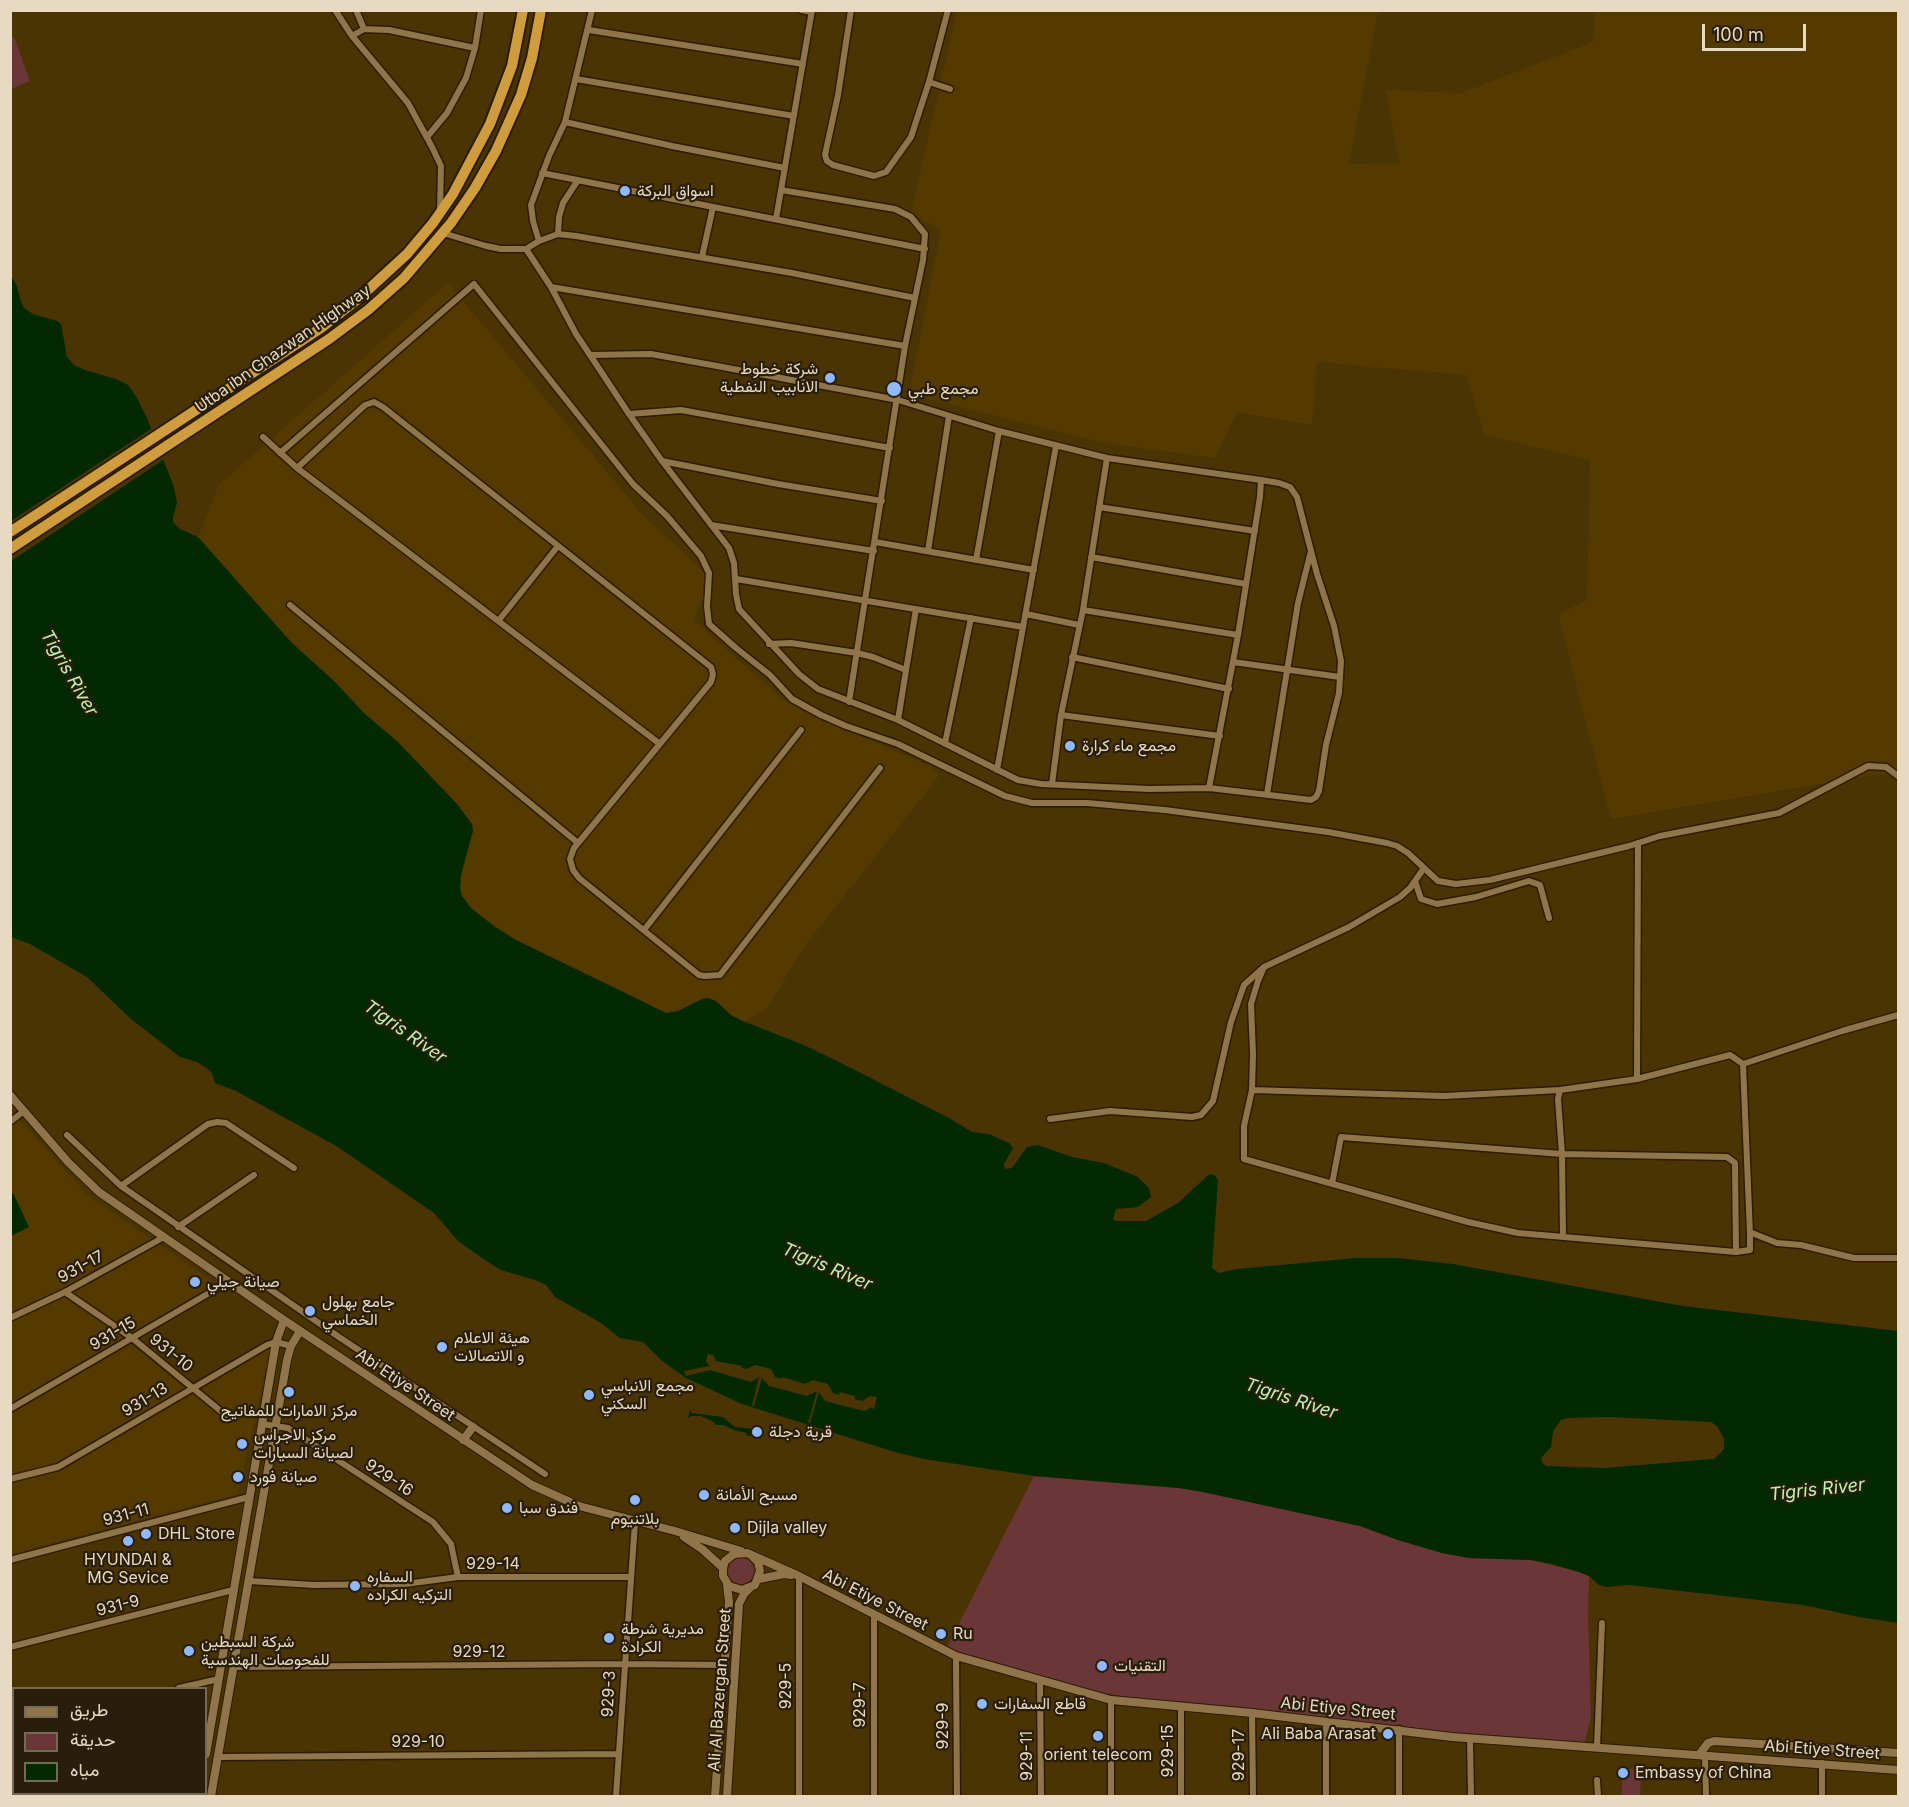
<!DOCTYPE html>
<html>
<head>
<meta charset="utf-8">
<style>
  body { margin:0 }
  #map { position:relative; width:1909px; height:1807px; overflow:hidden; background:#4b3403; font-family:Inter,Vazirmatn,sans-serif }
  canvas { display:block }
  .frame { position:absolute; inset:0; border:12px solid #e7d9c2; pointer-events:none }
  .legend { position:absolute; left:12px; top:1687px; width:195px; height:108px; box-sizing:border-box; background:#281e0b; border:2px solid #746954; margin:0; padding:8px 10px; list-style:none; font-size:18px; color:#e7d9c2 }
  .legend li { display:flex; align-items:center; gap:12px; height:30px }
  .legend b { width:30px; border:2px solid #746954 }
  .scale { position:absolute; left:1702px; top:24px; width:104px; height:27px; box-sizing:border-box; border:3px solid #e7d9c2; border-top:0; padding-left:8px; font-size:18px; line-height:21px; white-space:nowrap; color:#e7d9c2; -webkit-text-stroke:4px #281e0b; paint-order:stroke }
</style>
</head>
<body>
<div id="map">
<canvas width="1909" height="1807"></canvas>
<div class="frame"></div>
<ul class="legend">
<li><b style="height:8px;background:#8f7549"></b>طريق</li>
<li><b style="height:16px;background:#6a3637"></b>حديقة</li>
<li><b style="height:16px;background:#032900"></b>مياه</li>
</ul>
<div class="scale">100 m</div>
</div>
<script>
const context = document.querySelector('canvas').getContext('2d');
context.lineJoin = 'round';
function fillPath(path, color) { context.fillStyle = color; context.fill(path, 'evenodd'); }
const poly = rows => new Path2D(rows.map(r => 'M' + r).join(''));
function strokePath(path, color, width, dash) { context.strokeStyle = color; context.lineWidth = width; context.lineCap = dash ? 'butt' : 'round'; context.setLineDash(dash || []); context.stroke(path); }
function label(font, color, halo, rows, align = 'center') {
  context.font = font + ' Inter,Vazirmatn,sans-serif'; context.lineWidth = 4.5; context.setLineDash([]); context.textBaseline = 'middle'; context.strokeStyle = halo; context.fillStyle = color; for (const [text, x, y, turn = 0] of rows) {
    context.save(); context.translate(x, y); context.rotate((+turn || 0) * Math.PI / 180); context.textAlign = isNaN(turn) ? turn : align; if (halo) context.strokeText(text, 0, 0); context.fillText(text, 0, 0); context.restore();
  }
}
fillPath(poly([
  [957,11,1378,11,1349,164,1399,163,1386,90,1461,93,1593,42,1595,11,1898,11,1898,771,1611,819,1558,614,1587,600,1590,460,1484,435,1467,375,1317,362,1312,425,1237,412,1215,458,1105,443,909,394,941,230,911,213],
  [448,283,641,513,712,580,693,620,786,702,931,767,939,776,804,947,767,1008,743,1022,731,1015,716,1001,673,1013,666,1013,656,1009,638,998,516,940,471,908,462,896,460,888,461,875,473,831,472,824,457,804,398,742,365,714,334,681,291,643,198,537,219,485],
  [10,1109,88,1196,217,1284,126,1340,191,1393,270,1348,238,1494,11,1554],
  [13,1737,14,1794,193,1794,193,1796,11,1796,11,1738]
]), '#553a00');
fillPath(poly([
  [14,37,30,81,11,89,11,38],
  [1034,1476,1179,1488,1203,1492,1360,1526,1398,1540,1442,1553,1469,1558,1531,1560,1579,1572,1589,1576,1588,1614,1591,1717,1584,1745,1452,1737,1181,1706,1052,1684,945,1651],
  '728 1571a13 13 0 1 1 26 0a13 13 0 1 1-26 0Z',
  [1622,1769,1641,1769,1640,1796,1622,1796]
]), '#6a3637');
fillPath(poly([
  [10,274,17,286,20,299,24,308,33,314,57,321,61,324,67,357,74,365,85,370,116,379,128,385,136,396,146,416,174,487,177,503,173,517,173,522,180,529,198,537,291,642,334,681,365,714,398,742,457,804,472,824,473,831,461,875,460,888,462,896,471,908,495,927,516,940,666,1013,678,1011,702,999,708,998,716,1001,731,1015,743,1021,806,1046,845,1065,949,1118,972,1132,989,1134,1009,1143,1013,1148,1004,1164,1004,1167,1006,1169,1012,1168,1027,1147,1038,1145,1072,1157,1104,1163,1138,1177,1149,1188,1151,1197,1138,1207,1116,1209,1113,1219,1116,1221,1146,1221,1178,1203,1204,1179,1210,1174,1214,1175,1218,1180,1212,1268,1219,1273,1237,1269,1356,1258,1398,1258,1453,1264,1683,1306,1898,1331,1898,1623,1859,1617,1803,1605,1629,1585,1606,1587,1599,1585,1589,1576,1579,1572,1552,1564,1531,1560,1469,1558,1442,1553,1398,1540,1360,1526,1203,1492,1179,1488,1034,1476,924,1459,898,1453,742,1404,686,1378,661,1360,643,1342,620,1338,601,1323,555,1297,546,1285,535,1280,501,1270,485,1260,458,1241,434,1213,338,1147,236,1091,215,1083,212,1073,208,1069,197,1062,180,1057,131,1019,87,977,30,944,11,937],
  [1609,1417,1711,1422,1717,1426,1724,1439,1724,1449,1714,1459,1603,1468,1547,1466,1543,1464,1541,1458,1551,1447,1553,1431,1561,1420,1567,1418],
  [13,1193,29,1227,11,1236,10,1194],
  [690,1410,692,1413,723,1417,735,1427,753,1429,754,1435,748,1436,746,1433,734,1430,723,1425,716,1425,714,1422,701,1416,692,1416,688,1418]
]), '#032900');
fillPath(poly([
  [154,427,166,458,11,561,11,521],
  [708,1354,713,1355,716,1361,742,1366,742,1368,747,1369,755,1365,771,1369,775,1377,782,1379,783,1377,805,1384,813,1380,828,1384,833,1393,839,1395,840,1392,855,1396,855,1399,862,1401,870,1396,876,1397,877,1397,874,1410,872,1407,864,1411,825,1401,819,1392,810,1423,808,1423,817,1391,807,1396,769,1386,762,1378,754,1406,752,1406,759,1377,751,1382,710,1370,686,1376,684,1371,709,1366,706,1361]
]), '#4b3403');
const minor = poly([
  [335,10,352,36,408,103,432,147,441,166,440,210],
  [356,10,364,29],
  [801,10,812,12],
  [851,10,838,95,825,155,827,161,833,165,874,176,886,172,911,137,929,82,948,10],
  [589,30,803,64],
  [352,36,364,29,389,30,475,48],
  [576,79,794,116],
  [929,82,950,89],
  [565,122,592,10],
  [427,137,447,113,466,78,475,48,481,10],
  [542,173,925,249],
  [781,190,895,209,911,217,925,234,923,260,905,346,849,702],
  [776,219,812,10],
  [443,233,486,246,501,249,526,249,539,241,558,234,576,236,792,273,915,298],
  [558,234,559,217,563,203,578,180],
  [539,241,533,221,531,205,549,156,565,122,672,146,785,168],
  [526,249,551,287,576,334,590,355,629,414,662,461,729,548,734,563,736,594,739,609,799,674,818,689,898,720,1018,780,1041,784,1149,789,1209,788,1311,800,1316,797,1319,791,1326,745,1339,693,1341,661,1334,626,1317,574,1297,497,1290,487,1279,483,1261,480,1107,458,999,431,898,400,717,366,651,354,590,355],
  [702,257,713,207],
  [551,287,905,346],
  [629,414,681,410,890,448],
  [263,437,297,468,660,744],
  [280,453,474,284,633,484,667,516,701,556,709,573,707,607,709,624,736,648,770,675,792,699,821,715,846,726,898,744,1005,796,1032,803,1087,803,1165,810,1328,832,1387,843,1397,846,1408,853,1438,881,1456,884,1490,880,1629,846,1660,836,1779,813,1868,766,1886,767,1898,776],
  [662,461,778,484,882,501],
  [297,468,365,405,374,402,383,407,711,667,713,674,711,682,574,848,570,859,573,870,579,878,699,975,705,976,720,975,880,768],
  [1099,507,1255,531],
  [711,525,874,551],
  [875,542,1034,570],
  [928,551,949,416],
  [1091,557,1246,584],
  [976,560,999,431],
  [736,579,1023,627],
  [290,605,578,843],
  [1083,610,1238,635],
  [1026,614,1079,625],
  [499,620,558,546],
  [769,644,791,643,857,653,873,657,906,670],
  [1072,657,1229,689],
  [1233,662,1340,677],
  [1061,715,1220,736],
  [898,720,916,609],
  [945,743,971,618],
  [997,770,1056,446],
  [1052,784,1061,715,1083,610,1107,458],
  [1209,788,1238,635,1260,497,1261,480],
  [1267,794,1298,603,1311,551],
  [1415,881,1421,899,1437,904,1476,897,1529,881,1540,885,1549,918],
  [644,930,801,730],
  [1743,1064,1842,1031,1898,1015],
  [1637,1079,1638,843],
  [1252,1090,1253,1054,1251,1004,1258,981,1264,967,1349,927,1400,897,1410,888,1424,868],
  [1560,1090,1444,1096,1252,1090,1244,1126,1244,1159,1468,1222,1518,1233,1736,1252,1750,1250,1750,1235,1752,1233,1777,1243,1801,1245,1854,1258,1898,1258],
  [1050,1119,1110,1111,1192,1117,1201,1115,1213,1101,1231,1022,1244,985,1264,967],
  [10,1122,24,1111],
  [67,1135,121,1186,339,1337,545,1474],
  [1332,1184,1341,1137,1562,1154,1727,1157,1735,1163,1736,1252],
  [121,1186,208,1124,217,1122,226,1123,294,1168],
  [178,1227,254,1175],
  [1563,1237,1562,1154,1558,1099,1560,1090,1637,1079,1730,1055,1743,1064,1750,1234],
  [65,1292,132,1338,228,1417],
  [10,1318,65,1292,164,1237],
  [10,1409,228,1282],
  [262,1424,288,1428,433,1522,451,1544,458,1577],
  [10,1479,58,1467,267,1345,276,1342,291,1346],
  [10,1560,249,1497],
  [799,1576,799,1796],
  [249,1581,314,1585,405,1584,458,1577,631,1577],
  [874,1614,874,1796],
  [10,1647,233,1590],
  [956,1656,957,1796],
  [234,1667,624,1664,724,1665],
  [1040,1680,1041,1796],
  [179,1688,219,1679],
  [1111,1700,1111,1796],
  [1181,1706,1181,1796],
  [1252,1713,1253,1796],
  [10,1732,14,1731],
  [1470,1738,1471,1796],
  [1597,1747,1602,1623],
  [1705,1755,1706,1796],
  [218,1757,619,1754],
  [1597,1780,1598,1796],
  [616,1796,635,1522],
  [1326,1796,1326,1721],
  [1399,1796,1399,1729],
  [1822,1796,1822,1763]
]);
const tertiary = poly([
  [10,1095,68,1162,99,1192,284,1320,532,1485,579,1506,675,1531,741,1551],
  [463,1440,473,1427],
  [684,1537,702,1549,723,1568],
  [752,1556,758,1562,760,1571,755,1585,742,1590,729,1586,723,1576,723,1568,725,1561,734,1554,747,1553,799,1576,956,1656,1111,1700,1252,1713,1452,1737,1898,1770],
  [759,1579,784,1574,791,1575],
  [206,1754,276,1342,284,1320],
  [1699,1755,1708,1743,1714,1741,1898,1753],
  [198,1796,199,1794],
  [211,1796,287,1360,291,1346,300,1331],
  [715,1796,729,1602,727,1585],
  [727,1796,739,1604,744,1594,749,1589]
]);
const motorway = poly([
  [10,532,321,328,358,299,407,254,433,223,453,194,490,124,512,66,523,10],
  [10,549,329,339,368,310,404,278,451,223,475,188,496,151,521,95,532,58,541,10]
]);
strokePath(minor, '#2d1c00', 9);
strokePath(tertiary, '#2d1c00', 10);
strokePath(motorway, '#2d1c00', 14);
strokePath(minor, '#8f7549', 6);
strokePath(tertiary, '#8f7549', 8);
strokePath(motorway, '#cf9d3d', 10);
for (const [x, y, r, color] of [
  [625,191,6,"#8fb8fd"],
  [830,378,6,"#8fb8fd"],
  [894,389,8,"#8fb8fd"],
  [1070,746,6,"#8fb8fd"],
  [195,1282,6,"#8fb8fd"],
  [310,1311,6,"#8fb8fd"],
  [442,1347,6,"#8fb8fd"],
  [289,1392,6,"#8fb8fd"],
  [589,1395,6,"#8fb8fd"],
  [757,1432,6,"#8fb8fd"],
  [242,1444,6,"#8fb8fd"],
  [238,1477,6,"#8fb8fd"],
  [704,1495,6,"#8fb8fd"],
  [635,1500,6,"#8fb8fd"],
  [507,1508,6,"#8fb8fd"],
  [735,1528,6,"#8fb8fd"],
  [146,1534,6,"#8fb8fd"],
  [128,1541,6,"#8fb8fd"],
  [355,1586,6,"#8fb8fd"],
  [941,1634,6,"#8fb8fd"],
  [609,1638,6,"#8fb8fd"],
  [189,1651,6,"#8fb8fd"],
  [1102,1666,6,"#8fb8fd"],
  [982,1704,6,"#8fb8fd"],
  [1388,1734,6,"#8fb8fd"],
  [1098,1736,6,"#8fb8fd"],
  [1623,1773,6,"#8fb8fd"]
]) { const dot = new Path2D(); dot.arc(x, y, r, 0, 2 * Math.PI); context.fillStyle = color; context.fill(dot); strokePath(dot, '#281e0b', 2); }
label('16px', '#e7d9c2', '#281e0b', [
  ["اسواق البركة",637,191],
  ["شركة خطوط",818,369,"right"],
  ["الانابيب النفطية",818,387,"right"],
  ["مجمع طبي",908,389],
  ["مجمع ماء كرارة",1082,746],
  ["صيانة جيلي",207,1282],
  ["جامع بهلول",322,1302],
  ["الخماسي",322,1320],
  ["هيئة الاعلام",454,1338],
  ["و الاتصالات",454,1356],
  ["مجمع الانباسي",601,1386],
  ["السكني",601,1404],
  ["مركز الامارات للمفاتيح",289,1411,"center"],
  ["قرية دجلة",769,1432],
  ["مركز الاجراس",254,1435],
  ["لصيانة السيارات",254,1453],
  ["صيانة فورد",250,1477],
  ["مسبح الأمانة",716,1495],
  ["فندق سبا",519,1508],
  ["بلاتنيوم",635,1519,"center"],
  ["Dijla valley",747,1528],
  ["DHL Store",158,1534],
  ["HYUNDAI &",128,1560,"center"],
  ["MG Sevice",128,1578,"center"],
  ["السفاره",367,1577],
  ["التركيه الكراده",367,1595],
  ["مديرية شرطة",621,1629],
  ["الكرادة",621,1647],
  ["Ru",953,1634],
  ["شركة السبطين",201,1642],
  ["للفحوصات الهندسية",201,1660],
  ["التقنيات",1114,1666],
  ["قاطع السفارات",994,1704],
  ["Ali Baba Arasat",1376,1734,"right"],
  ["orient telecom",1098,1755,"center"],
  ["Embassy of China",1635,1773]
], 'left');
label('16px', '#e7d9c2', '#281e0b', [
  ["Utba ibn Ghazwan Highway",283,349,-35],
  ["931-17",81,1267,-29],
  ["931-15",113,1334,-30],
  ["931-10",171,1353,39],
  ["Abi Etiye Street",405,1385,34],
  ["931-13",145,1400,-31],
  ["929-16",389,1478,33],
  ["931-11",126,1515,-15],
  ["929-14",493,1564],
  ["Abi Etiye Street",875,1600,27],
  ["931-9",118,1606,-14],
  ["929-12",479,1652],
  ["929-5",786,1686,-90],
  ["Ali Al Bazergan Street",720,1690,-86],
  ["929-3",609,1694,-87],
  ["929-7",860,1705,-90],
  ["Abi Etiye Street",1338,1709,6],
  ["929-9",943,1726,-90],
  ["929-10",418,1742],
  ["Abi Etiye Street",1822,1750,4],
  ["929-15",1168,1751,-90],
  ["929-17",1239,1755,-90],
  ["929-11",1027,1756,-90]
]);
label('italic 18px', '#b9f5ac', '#281e0b', [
  ["Tigris River",69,673,60],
  ["Tigris River",405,1032,35],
  ["Tigris River",827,1267,23],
  ["Tigris River",1291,1399,18],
  ["Tigris River",1817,1490,-6]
]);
</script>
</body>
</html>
